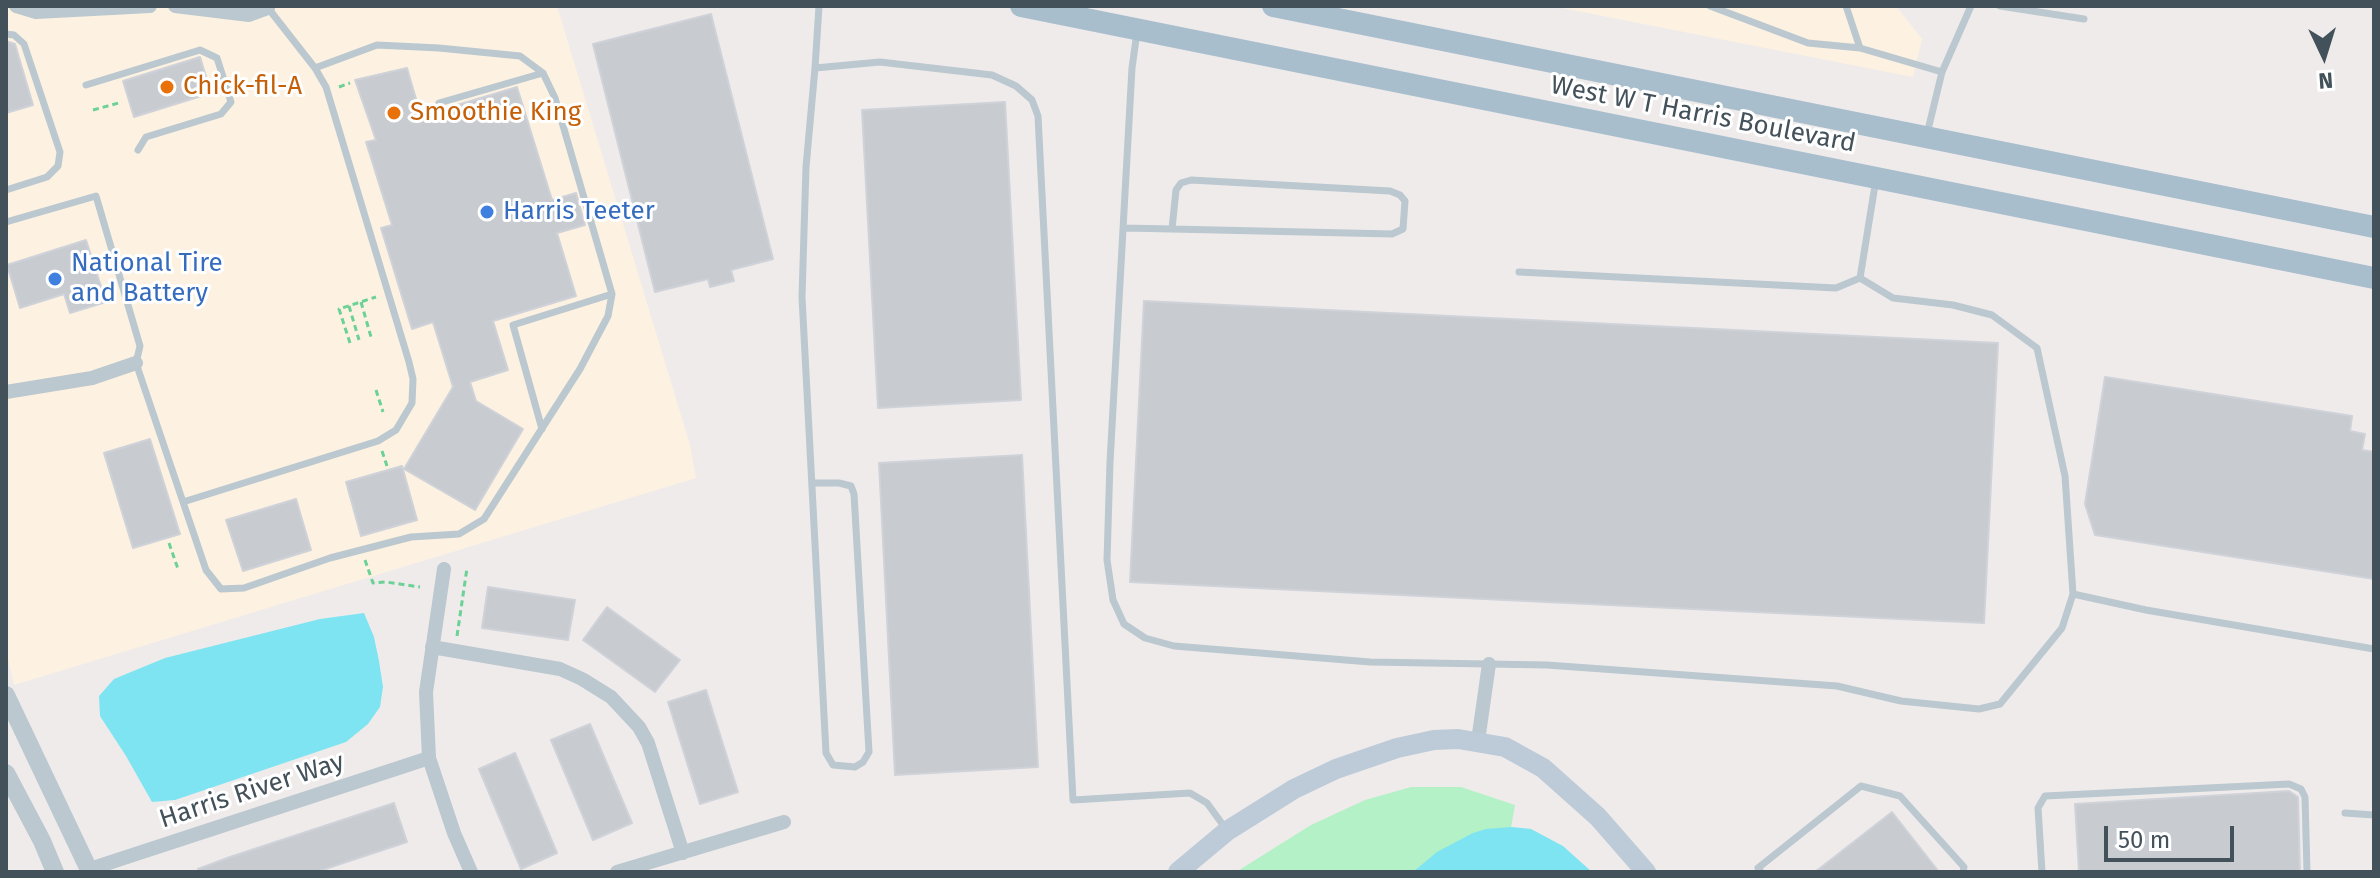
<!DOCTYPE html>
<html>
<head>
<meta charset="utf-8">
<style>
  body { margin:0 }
  #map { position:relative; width:2380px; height:878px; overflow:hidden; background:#efebeb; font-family:"Fira Sans",sans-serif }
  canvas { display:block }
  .frame { position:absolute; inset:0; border:8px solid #43515a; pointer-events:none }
  .north { position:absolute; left:2284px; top:16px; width:80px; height:80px; -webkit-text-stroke:6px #fff; paint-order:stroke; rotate:176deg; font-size:22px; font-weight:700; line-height:32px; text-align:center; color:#43515a }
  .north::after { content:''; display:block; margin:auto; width:28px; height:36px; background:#43515a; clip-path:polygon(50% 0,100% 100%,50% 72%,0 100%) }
  .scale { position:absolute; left:2104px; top:826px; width:130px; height:36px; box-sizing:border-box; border:4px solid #43515a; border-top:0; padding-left:10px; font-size:24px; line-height:28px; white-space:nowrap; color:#43515a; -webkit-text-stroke:6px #fff; paint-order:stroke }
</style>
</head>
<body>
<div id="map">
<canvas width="2380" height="878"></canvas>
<div class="frame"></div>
<div class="north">N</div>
<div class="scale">50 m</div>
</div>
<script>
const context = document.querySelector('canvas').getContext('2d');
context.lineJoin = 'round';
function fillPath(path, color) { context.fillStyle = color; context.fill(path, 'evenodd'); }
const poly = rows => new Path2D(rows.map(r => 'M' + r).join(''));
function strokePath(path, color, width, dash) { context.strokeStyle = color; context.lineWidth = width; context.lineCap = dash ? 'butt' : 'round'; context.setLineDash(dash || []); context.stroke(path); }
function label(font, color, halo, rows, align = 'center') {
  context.font = font + ' "Fira Sans",sans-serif'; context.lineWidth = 6; context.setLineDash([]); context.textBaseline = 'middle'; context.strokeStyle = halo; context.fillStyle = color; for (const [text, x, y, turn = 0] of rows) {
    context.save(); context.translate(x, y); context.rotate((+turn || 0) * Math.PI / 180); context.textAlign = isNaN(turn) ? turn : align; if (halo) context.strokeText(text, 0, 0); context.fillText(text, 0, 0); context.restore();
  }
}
fillPath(poly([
  [6,6,557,6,690,445,696,478,14,685,6,650],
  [1552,6,1896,6,1922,39,1913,77]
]), '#fdf2e1');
fillPath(poly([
  [1411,787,1461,787,1515,805,1503,872,1236,872,1311,825,1365,800]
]), '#b4f1c6');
fillPath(poly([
  [364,613,374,637,379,661,383,687,380,707,368,724,346,742,175,800,152,802,126,756,100,716,99,696,114,679,165,658,320,619],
  [1512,827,1531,829,1563,846,1592,872,1413,872,1437,852,1473,833,1486,829]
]), '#7ee4f1');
const building = poly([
  [711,14,773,259,731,270,734,281,710,287,708,279,655,292,593,44,711,14],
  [6,41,15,44,33,105,6,113,6,41],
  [200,57,211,93,134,117,123,81,200,57],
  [407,68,421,116,517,87,552,200,576,193,585,225,557,233,576,296,493,321,508,370,470,382,476,401,523,429,475,510,404,469,453,387,433,322,412,329,381,228,392,225,366,142,376,140,355,80,407,68],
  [1005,102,1021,400,878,408,862,110,1005,102],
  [86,240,106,302,70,313,64,294,20,308,7,265,86,240],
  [1144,301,1998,343,1984,623,1130,582,1144,301],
  [2105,377,2352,416,2350,431,2365,434,2362,450,2374,452,2374,579,2095,535,2085,504,2105,377],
  [150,439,180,534,133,548,104,453,150,439],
  [1022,455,1038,767,895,775,879,463,1022,455],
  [402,466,417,520,361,536,346,482,402,466],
  [296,499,311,550,243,571,226,520,296,499],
  [488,587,575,600,568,640,482,628,488,587],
  [607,607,680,660,655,692,583,640,607,607],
  [706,690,738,792,700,804,668,702,706,690],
  [590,724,632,823,593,840,551,740,590,724],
  [515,753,557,853,521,869,479,769,515,753],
  [2289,791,2298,797,2300,872,2079,872,2075,804,2289,791],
  [394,803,407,842,316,872,198,872,198,869,230,857,394,803],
  [1892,812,1939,872,1815,872,1892,812]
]);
fillPath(building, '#c8ccd1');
strokePath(building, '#cfd2d8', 2);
strokePath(poly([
  [339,87,350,83],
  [93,110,122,102],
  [361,302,371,337],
  [349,306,359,340],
  [350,343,339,309,376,297],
  [376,390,383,412],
  [382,451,387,466],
  [169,543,178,569],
  [365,560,373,583,386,582,420,587],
  [457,636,467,568]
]), '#6bd195', 3, [6, 4]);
strokePath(poly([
  [1710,6,1808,43,1860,48,1942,72,1927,134],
  [1846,6,1860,48],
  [2000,6,2084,19],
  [1137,32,1132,68,1110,462,1107,560,1113,600,1124,624,1145,638,1174,646,1370,662,1547,665,1837,686,1901,701,1979,709,2000,704,2062,628,2073,594,2065,476,2037,348,1992,315,1953,305,1893,298,1860,278,1876,179],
  [6,34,14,35,24,44,60,152,58,166,47,177,6,190],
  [815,68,819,6],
  [1942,72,1971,6],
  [86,85,200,50,217,58,231,102,221,114,146,137,138,150],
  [439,103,543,73],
  [6,222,96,196,140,346,136,363,206,570,221,589,244,588,330,558,411,537,459,534,484,519,580,369,608,316,612,294,555,98,543,73,520,56,439,48,377,45,315,68],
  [1124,228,1172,229,1392,234,1403,229,1405,201,1400,195,1390,191,1191,180,1181,183,1176,190,1172,229],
  [1519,272,1836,288,1860,278],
  [542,429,513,325,612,294],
  [812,483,839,483,851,486,854,494,869,752,863,762,855,767,833,765,826,753,802,297,806,167,815,68,880,62,992,75,1016,86,1032,100,1038,116,1073,800,1190,793,1207,803,1226,829],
  [183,502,378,441,396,430,412,403,413,379,409,362,326,87,315,68,268,8],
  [2073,594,2146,610,2374,649],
  [2345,813,2374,815],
  [1761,872,1758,868,1861,786,1900,796,1964,867,1963,872],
  [2042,872,2038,808,2045,796,2289,784,2301,789,2305,797,2307,872]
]), '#bbc8cf', 7);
strokePath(poly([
  [16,6,36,12,150,6],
  [175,6,249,15,268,8],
  [6,392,92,378,136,363],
  [444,569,426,692,429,758,454,833,471,872],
  [432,647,560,669,582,679,611,697,639,727,648,743,683,853],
  [1478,741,1489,664],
  [90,869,429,758],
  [617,872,784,822]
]), '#bbc8cf', 14);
strokePath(poly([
  [6,695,90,872],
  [6,773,42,841,55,872]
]), '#bbc8cf', 18);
strokePath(poly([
  [1178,872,1227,831,1294,789,1336,769,1397,748,1434,740,1458,739,1505,747,1543,768,1598,817,1646,872]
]), '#bccbd7', 20);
strokePath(poly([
  [1021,6,2374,278],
  [1273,6,2374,227]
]), '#a8becd', 22);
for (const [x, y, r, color] of [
  [167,87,8,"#e8710a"],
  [394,113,8,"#e8710a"],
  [487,212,8,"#3f7fe0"],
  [55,279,8,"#3f7fe0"]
]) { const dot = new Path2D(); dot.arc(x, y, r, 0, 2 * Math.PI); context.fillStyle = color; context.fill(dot); strokePath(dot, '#fff', 3); }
label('26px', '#c56008', '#fff', [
  ["Chick-fil-A",183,87],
  ["Smoothie King",410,113]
], 'left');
label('26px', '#43515a', '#fff', [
  ["West W T Harris Boulevard",1703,115,11],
  ["Harris River Way",252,791,-18]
]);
label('26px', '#366cbe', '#fff', [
  ["Harris Teeter",503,212],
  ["National Tire",71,264],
  ["and Battery",71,294]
], 'left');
</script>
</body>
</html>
